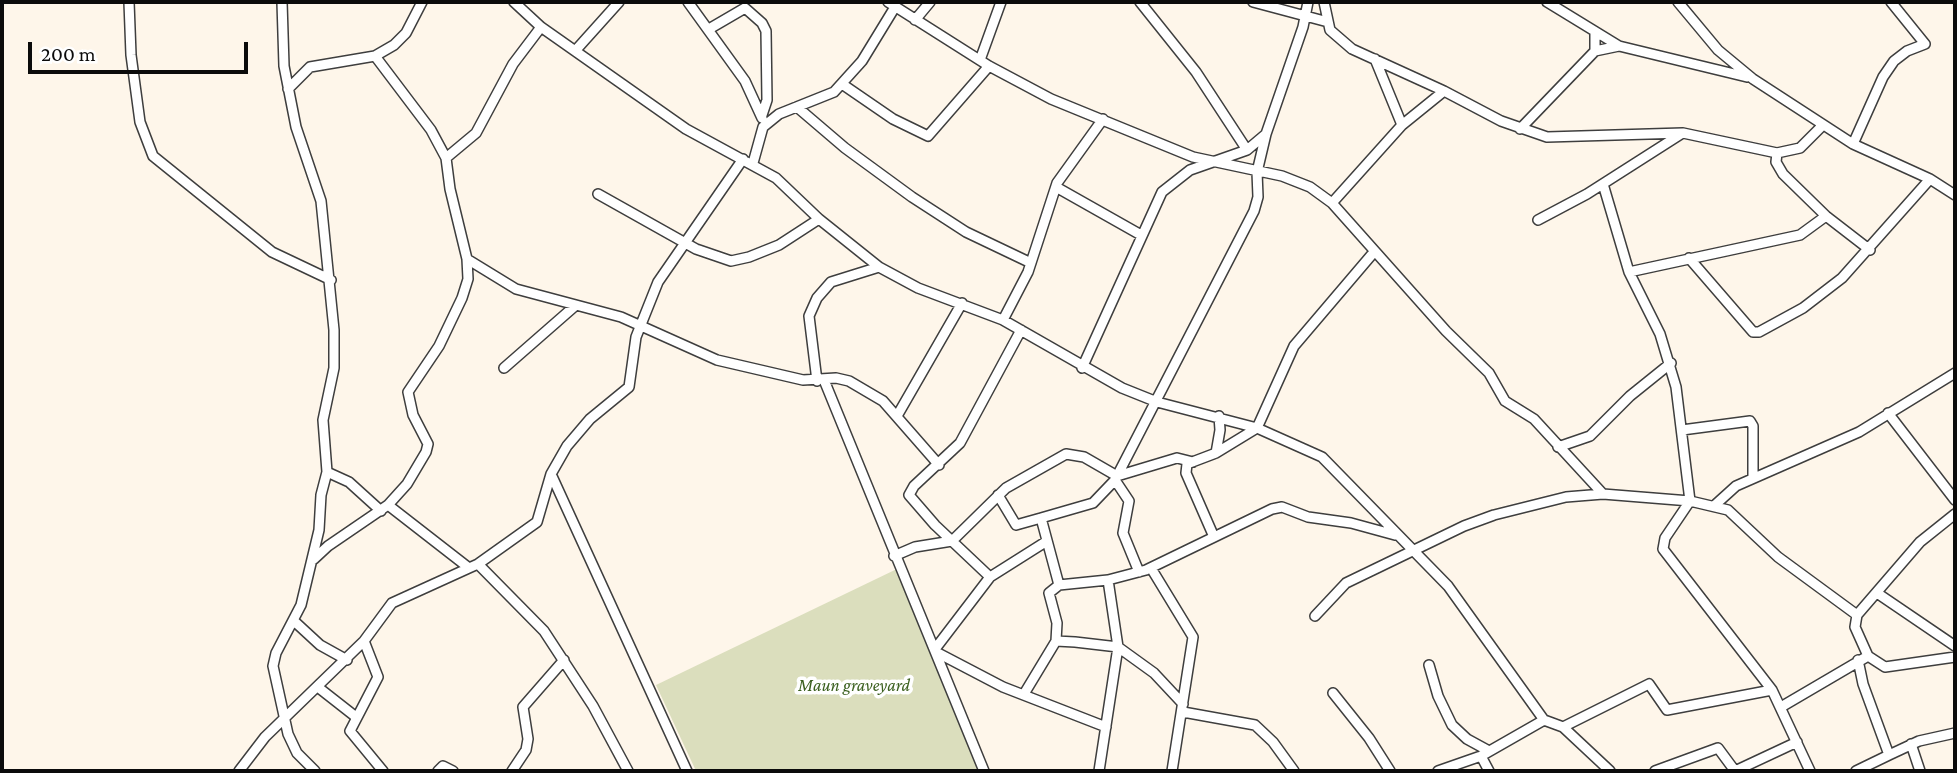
<!DOCTYPE html>
<html>
<head>
<meta charset="utf-8">
<style>
  body { margin:0 }
  #map { position:relative; width:1957px; height:773px; overflow:hidden; background:#fef6ea; font-family:"Crimson Pro",serif }
  canvas { display:block }
  .frame { position:absolute; inset:0; border:4px solid #0b0b0b; pointer-events:none }
  .scale { position:absolute; left:28px; top:42px; width:220px; height:32px; box-sizing:border-box; border:4px solid #0b0b0b; border-top:0; padding-left:9px; font-size:21px; line-height:24px; white-space:nowrap; color:#0b0b0b; -webkit-text-stroke:5px #fff; paint-order:stroke }
</style>
</head>
<body>
<div id="map">
<canvas width="1957" height="773"></canvas>
<div class="frame"></div>
<div class="scale">200 m</div>
</div>
<script>
const context = document.querySelector('canvas').getContext('2d');
context.lineJoin = 'round';
function fillPath(path, color) { context.fillStyle = color; context.fill(path, 'evenodd'); }
const poly = rows => new Path2D(rows.map(r => 'M' + r).join(''));
function strokePath(path, color, width, dash) { context.strokeStyle = color; context.lineWidth = width; context.lineCap = dash ? 'butt' : 'round'; context.setLineDash(dash || []); context.stroke(path); }
function label(font, color, halo, rows, align = 'center') {
  context.font = font + ' "Crimson Pro",serif'; context.lineWidth = 7; context.setLineDash([]); context.textBaseline = 'middle'; context.strokeStyle = halo; context.fillStyle = color; for (const [text, x, y, turn = 0] of rows) {
    context.save(); context.translate(x, y); context.rotate((+turn || 0) * Math.PI / 180); context.textAlign = isNaN(turn) ? turn : align; if (halo) context.strokeText(text, 0, 0); context.fillText(text, 0, 0); context.restore();
  }
}
fillPath(poly([
  [901,567,982,771,696,771,656,685]
]), '#dbdebd');
const minor = poly([
  [129,2,131,55,140,122,153,156,272,252,331,280],
  [282,2,284,66,296,127,321,201,334,330,334,368,323,420,327,472,321,495,319,530,301,605,276,653,273,666,288,734,297,753,315,771],
  [514,2,541,27,686,129,776,178,819,219,879,267,918,288,1003,320,1122,388,1157,402,1257,428,1322,457,1448,586,1544,720],
  [688,2,745,81,762,118],
  [888,2,989,66,1051,99,1193,157,1282,176,1310,187,1332,203,1446,331,1489,373,1505,401,1534,419,1603,494,1690,501,1728,510,1778,557,1857,615,1920,542,1955,514],
  [1140,2,1196,72,1247,150,1266,134],
  [1253,2,1328,22],
  [1324,2,1330,30,1352,49,1444,91,1501,121,1547,137,1683,133,1777,153,1800,148,1823,125],
  [1547,2,1619,46,1747,77],
  [1678,2,1718,50,1753,79,1853,144,1930,179,1955,195],
  [915,20,930,2],
  [709,29,745,8,762,23,766,31,767,100,762,115],
  [575,51,619,2],
  [1595,51,1619,46],
  [980,60,1001,2],
  [842,84,893,119,928,136,989,66],
  [288,89,310,67,375,56,394,45,406,33,422,2],
  [797,107,845,148,912,197,966,232,1031,263],
  [1402,125,1444,91],
  [1520,129,1595,51,1595,32],
  [1853,144,1883,77,1894,61,1907,51,1925,44,1891,2],
  [1777,153,1776,162,1783,174,1826,216,1870,250],
  [446,158,476,133,513,64,541,27],
  [753,163,763,127,779,114,834,92,862,61,895,7],
  [1603,184,1629,272,1660,334,1676,387,1690,501,1665,538,1663,549,1772,690,1810,771],
  [1056,187,1141,235],
  [598,194,696,249,731,261,749,257,779,245,819,219],
  [1332,203,1402,125,1375,59],
  [1538,220,1587,194,1681,134],
  [1689,258,1753,332,1759,332,1803,308,1842,278,1930,179],
  [467,259,516,289,621,317,717,360,803,380,836,378,849,381,883,401,939,465],
  [1629,272,1800,235,1826,216],
  [1003,320,1028,272,1057,183,1103,119],
  [1021,330,960,443,914,486,909,495,935,525,990,577,1047,541],
  [504,368,576,305],
  [1082,368,1162,192,1190,170,1247,150],
  [824,380,984,771],
  [817,381,809,316,817,298,831,282,879,267],
  [1888,413,1955,500],
  [897,416,962,303],
  [1682,430,1750,421,1753,426,1753,478],
  [1558,447,1590,436,1630,396,1671,363],
  [1216,453,1257,428,1294,346,1374,252],
  [327,472,349,482,381,511],
  [551,474,687,771],
  [998,495,1016,525,1041,518],
  [388,505,469,568,478,564,544,631,593,706,628,771],
  [1715,505,1736,486,1859,432,1955,373],
  [1214,537,1186,473,1187,464,1216,453,1220,430,1219,416],
  [894,556,915,547,952,541,1006,488,1066,454,1084,457,1117,476,1177,458,1193,462],
  [314,559,328,546,388,505,407,484,426,452,428,444,413,415,408,392,439,346,462,298,468,279,467,259,450,189,446,158,431,130,375,56],
  [478,564,537,522,551,474,567,446,590,419,629,387,636,337,658,282,743,159],
  [1151,568,1193,637,1172,771],
  [1139,572,1123,533,1129,501,1115,480,1254,211,1258,197,1257,172,1266,134,1303,27,1308,2],
  [1059,585,1108,580],
  [1877,593,1955,646],
  [1315,616,1346,583,1464,526,1494,515,1566,497,1603,494],
  [294,621,320,645,347,660],
  [364,641,378,677,350,731,383,771],
  [1056,641,1057,623,1049,593,1059,585,1041,518,1093,503,1115,480],
  [935,649,990,577],
  [936,652,1003,687,1106,727],
  [1868,656,1885,667,1955,657],
  [1429,665,1438,696,1452,725,1467,739,1489,751],
  [319,688,356,717],
  [1333,693,1369,738,1390,771],
  [1024,694,1056,641,1075,642,1118,647,1154,673,1183,704],
  [1781,707,1868,656,1855,627,1857,615],
  [1183,712,1255,725,1273,742,1294,771],
  [1563,727,1649,684,1667,710,1772,690],
  [1911,744,1920,771],
  [1889,755,1919,741,1955,733],
  [1481,756,1489,771],
  [239,771,265,737,364,641,392,603,469,568],
  [438,771,443,766,453,771],
  [512,771,526,750,528,739,523,707,564,660],
  [1099,771,1118,647,1108,580,1146,570,1272,509,1282,507,1308,517,1351,523,1395,535],
  [1438,771,1481,756,1544,720,1563,727,1610,771],
  [1655,771,1718,748,1735,771,1797,742],
  [1856,771,1889,755,1863,684,1858,660]
]);
strokePath(minor, '#3e3e3e', 12);
strokePath(minor, '#fff', 9);
label('italic 18px', '#3b601f', '#fff', [
  ["Maun graveyard",854,685]
]);
</script>
</body>
</html>
